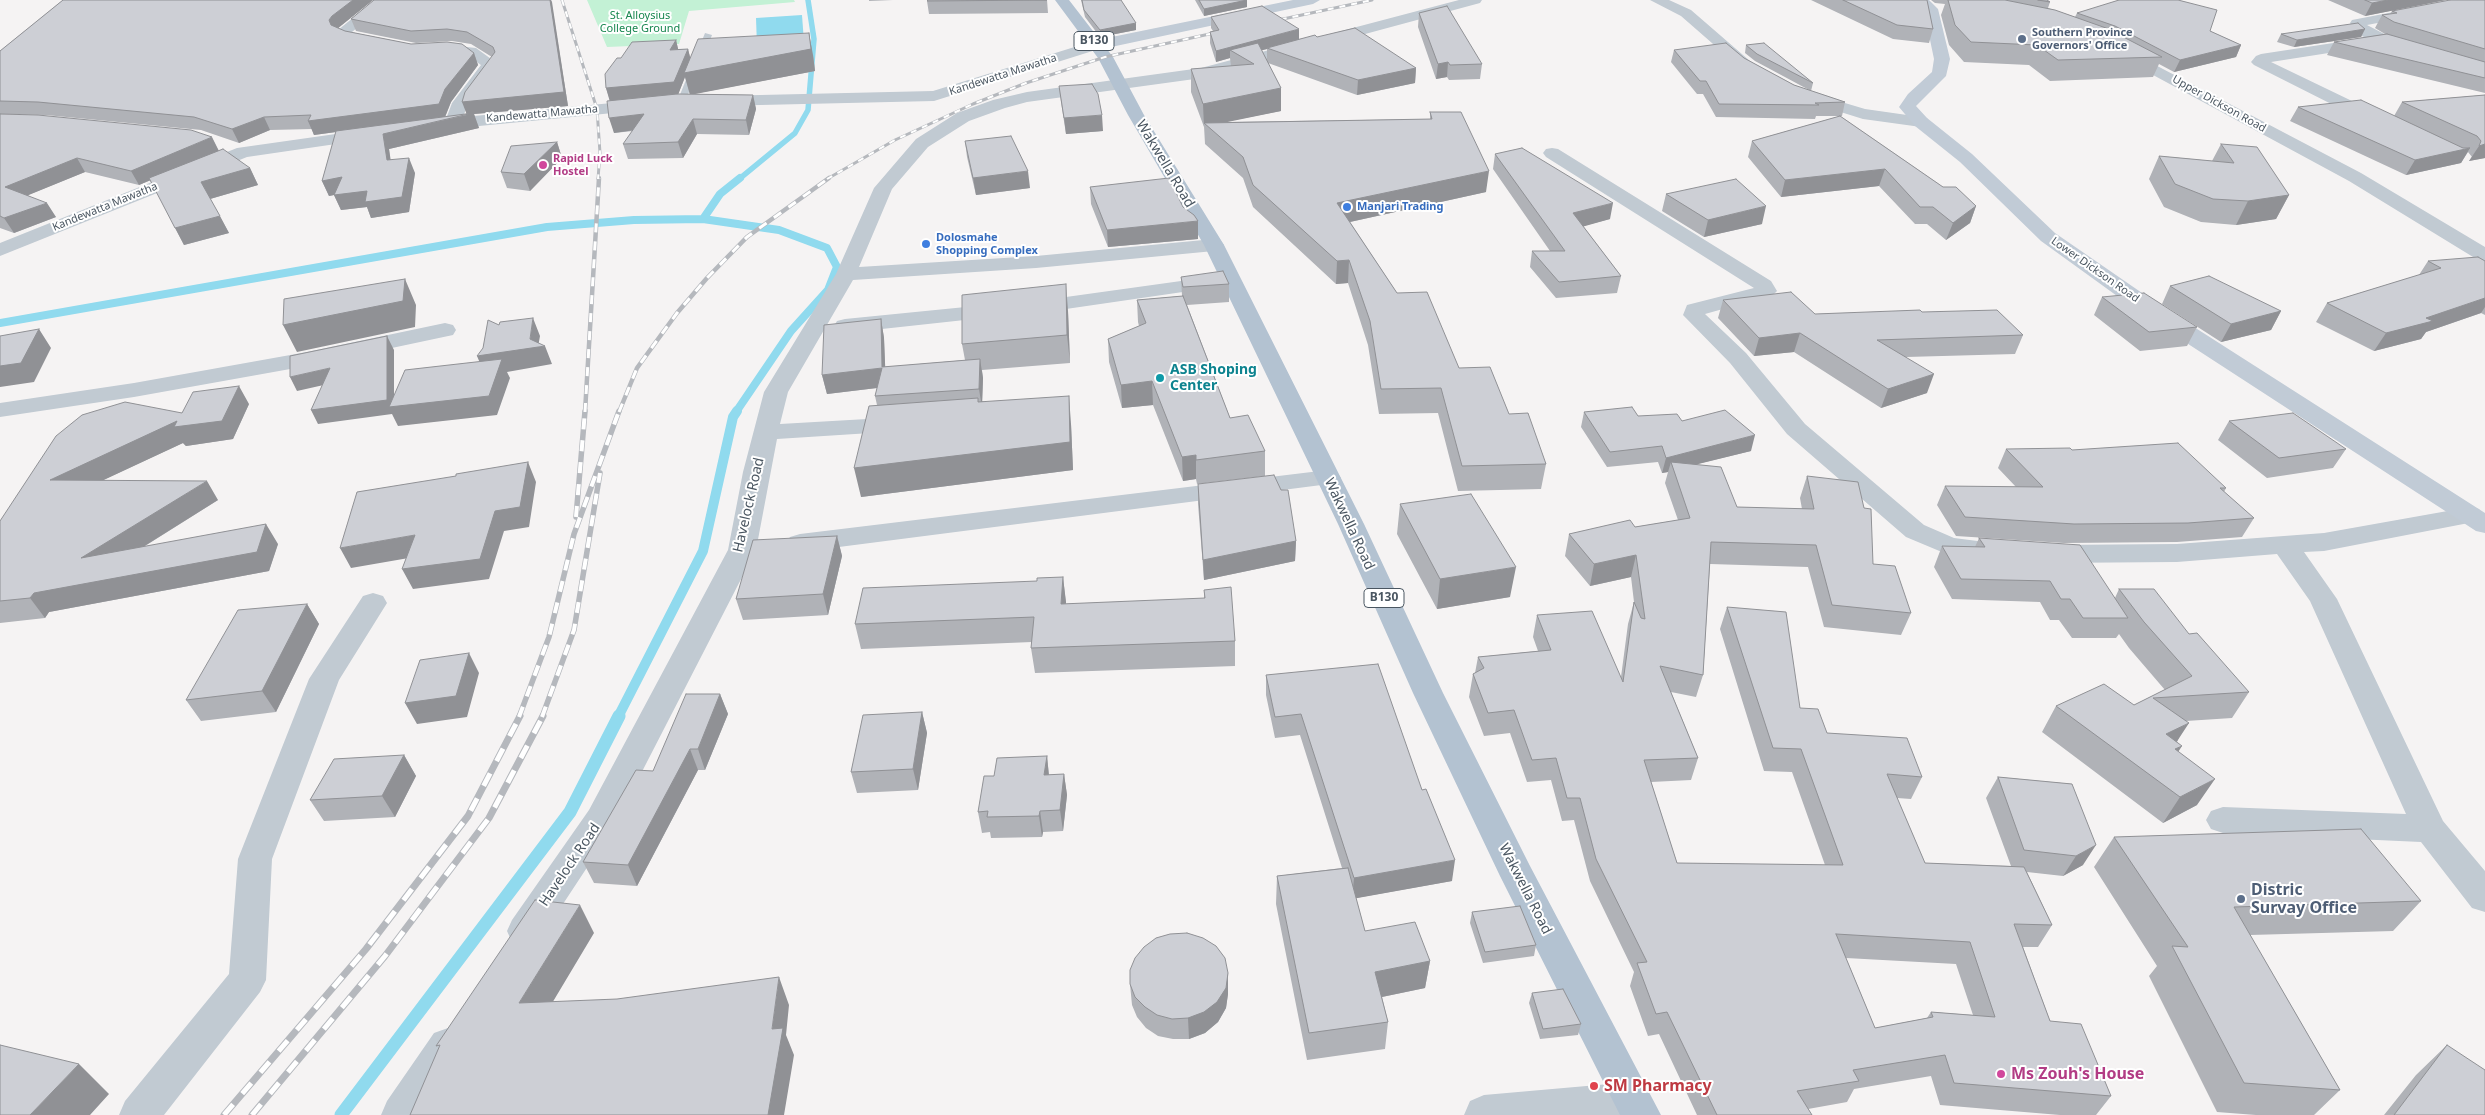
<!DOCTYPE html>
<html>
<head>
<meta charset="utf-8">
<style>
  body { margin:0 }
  canvas { display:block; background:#f5f3f3 }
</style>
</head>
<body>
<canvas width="2485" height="1115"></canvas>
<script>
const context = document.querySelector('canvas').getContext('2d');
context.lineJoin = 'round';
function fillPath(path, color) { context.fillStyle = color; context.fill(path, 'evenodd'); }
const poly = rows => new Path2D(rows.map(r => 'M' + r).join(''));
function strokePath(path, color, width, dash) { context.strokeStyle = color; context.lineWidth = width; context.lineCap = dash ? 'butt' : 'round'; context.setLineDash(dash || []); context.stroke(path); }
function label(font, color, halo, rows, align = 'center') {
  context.font = font + ' "Noto Sans",sans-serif'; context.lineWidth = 4; context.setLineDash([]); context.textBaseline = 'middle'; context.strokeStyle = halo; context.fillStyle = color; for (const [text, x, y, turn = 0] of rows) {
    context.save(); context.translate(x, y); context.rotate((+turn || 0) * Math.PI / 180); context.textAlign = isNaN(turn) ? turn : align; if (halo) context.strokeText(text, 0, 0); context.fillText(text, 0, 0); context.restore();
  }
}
fillPath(poly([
  [587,0,794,0,795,2,689,11,679,44,607,47]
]), '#c3f1d5');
fillPath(poly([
  [802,15,804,42,757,46,756,18]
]), '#90daee');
strokePath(poly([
  [739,179,795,133,808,110,814,39,808,0]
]), '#90daee', 5.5);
strokePath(poly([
  [703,219,720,194,740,178],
  [0,323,547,227,634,220,703,219,779,230,827,248,837,267,828,290,791,331,736,412]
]), '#90daee', 8);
strokePath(poly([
  [618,717,703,551,733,417,737,411]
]), '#90daee', 10);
strokePath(poly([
  [341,1115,570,812,619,716]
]), '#90daee', 13);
fillPath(poly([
  [705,33,712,35,685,102,678,104,677,102,705,33]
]), '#c1cad2');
fillPath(poly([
  [375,0,391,0,352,32,380,40,383,43,380,46,375,48,351,42,338,36,336,33,338,30,375,0],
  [1459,0,1482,0,1480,3,1202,78,1027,102,1005,108,969,121,928,147,892,189,859,267,1036,256,1214,239,1221,241,1224,245,1221,249,1214,251,1036,268,853,280,788,392,780,424,902,417,911,419,914,424,911,429,902,431,777,439,756,550,613,828,538,942,525,947,512,942,507,931,512,920,589,810,728,550,743,472,764,392,836,274,874,188,916,139,957,113,993,100,1027,92,1201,68,1459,0],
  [1650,0,1669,0,1691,10,1758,68,1750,73,1744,71,1681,16,1650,0],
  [2456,0,2485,0,2478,4,2367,25,2394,39,2397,42,2394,45,2389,47,2374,41,2372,45,2367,47,2271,62,2379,114,2381,118,2379,122,2367,122,2254,65,2251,62,2256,56,2261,54,2366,38,2360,35,2352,26,2350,23,2352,20,2456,0],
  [1097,40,1102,42,1105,45,1102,48,934,101,717,106,711,104,709,101,711,98,717,96,933,91,1097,40],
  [438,44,476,48,498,64,468,104,463,117,644,100,650,101,652,105,650,109,644,110,438,130,432,129,429,125,432,121,446,119,452,103,481,65,467,55,433,52,430,49,433,46,438,44],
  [2123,48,2361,173,2485,247,2485,262,2478,260,2349,181,2118,56,2115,53,2123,48],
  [1808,92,1865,109,1921,117,1927,118,1929,122,1927,126,1921,127,1863,119,1802,100,1800,97,1802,94,1808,92],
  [371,129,377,130,380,134,377,138,247,157,0,256,0,243,237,148,371,129],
  [1552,148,1558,149,1771,281,1777,291,1773,295,1705,314,1746,353,1805,424,1924,525,1954,538,2001,544,2005,550,2001,556,1991,559,1949,555,1906,537,1787,434,1730,363,1683,315,1687,305,1754,288,1546,157,1543,153,1546,149,1552,148],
  [1217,276,1224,278,1227,282,1224,286,1066,309,845,333,837,331,834,326,837,321,845,319,1066,297,1217,276],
  [445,323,453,325,456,330,453,335,307,366,134,397,0,417,0,403,134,383,307,352,445,323],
  [1328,470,1337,473,1341,478,1337,483,800,552,790,549,786,543,790,537,800,534,1328,470],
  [2470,507,2479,509,2483,515,2479,521,2324,551,2304,552,2337,599,2443,821,2485,871,2485,912,2472,908,2421,842,2223,833,2211,829,2206,820,2211,811,2223,807,2406,814,2310,601,2277,554,2177,562,2049,563,2039,560,2035,554,2039,548,2049,545,2177,544,2324,533,2470,507],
  [373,593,383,596,387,603,339,680,272,859,266,980,260,992,164,1115,119,1115,125,1101,229,974,238,859,309,679,363,596,373,593],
  [448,1028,462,1033,468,1046,462,1059,425,1115,381,1115,387,1101,434,1033,448,1028],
  [1632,1082,1646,1087,1652,1101,1646,1115,1464,1115,1470,1101,1484,1095,1632,1082]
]), '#c1cad2');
fillPath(poly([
  [1293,0,1320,0,1313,4,1097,50,1089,45,1097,40,1293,0],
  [1913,0,1929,0,1938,9,1950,59,1946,76,1916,106,1927,118,1972,154,2055,233,2158,304,2485,513,2485,533,2476,531,2142,314,2041,241,1960,162,1915,126,1899,107,1908,94,1932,72,1934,59,1924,11,1913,0]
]), '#c1cbd6');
fillPath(poly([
  [1055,0,1069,0,1113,57,1144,115,1224,245,1364,524,1443,693,1530,866,1661,1115,1620,1115,1500,876,1413,693,1338,524,1204,245,1128,115,1098,58,1055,0]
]), '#b3c2d1');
const railFar3 = poly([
  [562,0,597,109,600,153,598,179],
  [1269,22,1372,0],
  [827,179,895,140,973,104,1026,83,1105,57,1223,31]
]);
const railFar2 = poly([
  [585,412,599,178],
  [619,412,637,368,677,313,707,278,747,237,829,178]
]);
const railFar1 = poly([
  [576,517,585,411],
  [519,717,549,637,574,534,619,411],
  [542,717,574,630,600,473]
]);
const rail = poly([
  [224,1115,366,949,468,816,520,716],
  [252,1115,385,956,489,818,543,716]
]);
strokePath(railFar3, '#b5b8bd', 3);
strokePath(railFar2, '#b5b8bd', 4.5);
strokePath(railFar1, '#b5b8bd', 5.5);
strokePath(rail, '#b5b8bd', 7);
strokePath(railFar3, '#fff', 2, [6]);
strokePath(railFar2, '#fff', 3, [9]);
strokePath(railFar1, '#fff', 4, [11]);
strokePath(rail, '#fff', 5, [14]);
fillPath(poly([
  [63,0,373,0,338,28,345,31,411,44,474,53,478,65,451,102,445,117,466,114,492,57,471,44,452,41,416,43,356,31,351,19,374,0,551,0,568,106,474,114,479,128,389,149,390,159,415,173,409,212,371,218,367,207,341,210,334,195,329,196,322,181,336,132,314,135,312,129,270,130,239,143,201,130,46,115,0,114,0,51],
  [869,0,893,0,869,1],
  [1047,0,1048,13,929,14,927,1],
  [1081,0,1121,0,1136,30,1100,37,1085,17],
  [1195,0,1247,0,1247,7,1204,16],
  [1811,0,1927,0,1933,29,1929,43,1893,39],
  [1931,0,2047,0,2050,2,2048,8,2075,17,2077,13,2183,1,2210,31,2241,45,2236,57,2174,72,2159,64,2153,77,2050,81,2029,65,1964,62,1949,45,1941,15,1945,4,1935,3],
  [2328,0,2446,0,2365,16],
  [2485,0,2485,93,2327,55,2334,42,2385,34,2375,28,2382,15,2390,14,2392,11],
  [1419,13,1482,64,1480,79,1449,80,1447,77,1436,79,1418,27],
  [1211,17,1299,39,1317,37,1416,68,1415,83,1357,95,1268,63,1281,88,1281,111,1224,122,1430,119,1430,112,1486,192,1350,222,1397,293,1459,368,1509,414,1546,464,1541,489,1458,491,1438,413,1379,414,1368,345,1348,283,1336,284,1253,207,1243,178,1205,144,1204,126,1204,127,1191,92,1191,69,1231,66,1230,58,1216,62,1210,43,1210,32,1213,31,1211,28],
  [1267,49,1267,60,1261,50],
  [2365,29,2361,37,2294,47,2277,42,2281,34],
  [676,40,678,49,688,49,690,57,813,55,815,71,693,94,753,95,756,109,749,135,697,134,683,158,628,159,623,144,633,131,614,133,610,100,606,88,621,58],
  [685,77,690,94,678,94,683,82],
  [1746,45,1813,83,1811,91,1755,61,1745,53],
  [1674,50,1744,58,1794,85,1845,102,1842,116,1816,116,1815,119,1716,117,1703,94,1697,94,1671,62],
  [1059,86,1103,131,1066,134,1061,102],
  [2485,95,2485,158,2469,161,2472,157,2468,152,2461,163,2406,175,2290,121,2298,107,2394,116,2402,102],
  [0,114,219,151,250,168,258,185,210,199,229,233,184,245,151,180,139,185,85,172,28,195,56,217,14,233,0,228],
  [1840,116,1943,187,1976,206,1970,223,1946,240,1927,224,1915,224,1879,186,1781,197,1748,157,1752,141],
  [965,141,1030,188,976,195,967,157],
  [557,142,562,158,530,191,507,188,501,172],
  [2221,144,2289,195,2276,219,2236,225,2201,222,2164,207,2149,179,2159,156,2212,161],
  [1495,154,1610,219,1583,226,1621,276,1617,293,1556,298,1530,267,1532,251,1550,251,1493,169],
  [1090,187,1198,239,1108,247,1091,204],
  [1666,194,1762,224,1704,237,1662,211],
  [2428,261,2485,261,2485,315,2481,313,2426,332,2421,339,2374,351,2316,322,2327,303,2419,275],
  [1181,277,1229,284,1229,302,1187,305,1230,418,1265,451,1265,476,1197,484,1196,479,1183,481,1153,405,1122,408,1109,362,1108,339,1139,326,1138,322,1137,300,1182,296],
  [2170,286,2281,311,2271,330,2221,342,2162,304],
  [2102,297,2197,327,2187,346,2140,351,2094,315],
  [1723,300,1815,314,1922,312,2023,335,2015,354,1906,357,1927,393,1881,408,1794,352,1754,356,1718,318],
  [1068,311,1070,363,982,370,983,378,982,401,1071,424,1073,470,861,497,877,405,875,396,877,388,827,394,822,375,881,319,884,338,885,367,965,360,962,344],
  [249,404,233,439,186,446,183,443,103,480,218,500,145,546,278,544,269,571,49,612,45,618,0,623,0,521,182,413],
  [1584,412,1638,416,1682,421,1751,451,1697,464,1737,507,1802,509,1800,498,1807,476,1873,564,1911,613,1901,635,1824,627,1808,567,1710,564,1703,675,1696,697,1671,692,1698,758,1691,780,1651,782,1677,863,1825,865,1792,772,1764,771,1720,629,1727,607,1800,708,1827,733,1922,777,1911,799,1897,798,1925,863,2011,866,1986,798,1998,777,2072,784,2083,865,2063,876,2027,872,2052,925,2038,947,2023,947,2050,1021,2111,1096,2096,1115,2060,1115,1940,1105,1931,1076,1854,1089,1847,1102,1808,1109,1812,1115,1697,1115,1659,1034,1648,1036,1630,986,1634,972,1590,881,1574,820,1562,821,1551,780,1527,782,1510,733,1484,736,1469,697,1473,674,1475,673,1478,657,1538,651,1533,637,1537,615,1621,677,1628,624,1634,602,1631,577,1590,586,1565,556,1569,534,1635,527,1678,520,1665,483,1668,472,1662,473,1658,462,1607,467,1581,427],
  [1846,958,1956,964,1973,1015,1931,1012,1927,1018,1875,1028],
  [2229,421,2346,449,2333,468,2267,478,2218,440],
  [2006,449,2072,450,2226,488,2224,492,2254,518,2242,537,2177,542,2064,543,1956,536,1937,505,1945,486,2016,487,1998,468],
  [1198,484,1296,541,1295,561,1204,580,1198,504],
  [1400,504,1510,597,1437,609,1397,534],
  [837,536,842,556,828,615,743,620,736,599],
  [1979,538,2115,598,2119,589,2189,634,2249,692,2232,718,2186,721,2177,742,2178,752,2197,805,2163,823,2042,732,2056,706,2134,705,2165,690,2129,648,2119,634,2116,638,2072,638,2059,620,2050,620,2040,602,1952,599,1934,567,1942,546,1975,547],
  [1063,577,1066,604,1204,599,1204,590,1235,641,1235,666,1035,673,1031,648,1032,642,861,649,855,624,1037,581],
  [307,604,319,624,276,712,201,721,186,700],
  [1266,675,1452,881,1356,898,1365,931,1430,961,1425,988,1382,997,1388,1022,1385,1049,1307,1060,1276,904,1277,876,1342,868,1300,735,1275,738,1266,695],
  [720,694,728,714,705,770,698,770,637,886,594,883,583,862,653,771],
  [922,712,927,733,918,790,857,793,851,772],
  [404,755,416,776,395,817,324,821,310,800],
  [1047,756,1049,775,1064,774,1067,795,1063,831,1043,832,1042,837,991,838,990,832,982,833,978,812,994,776],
  [2114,837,2421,901,2393,931,2250,935,2340,1090,2314,1115,2256,1115,2217,1112,2149,976,2157,966,2094,867],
  [1472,912,1536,945,1534,956,1483,963,1470,923],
  [1228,973,1228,994,1226,1008,1218,1022,1205,1033,1189,1039,1173,1039,1158,1036,1146,1028,1137,1017,1132,1005,1130,984],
  [1532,993,1581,1024,1578,1035,1540,1039,1529,1003],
  [2447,1045,2485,1115,2384,1115,2416,1075]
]), '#b0b2b7');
fillPath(poly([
  [353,0,373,0,337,29,336,37,329,20,332,16],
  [550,0,551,0,552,2,568,106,474,114,479,128,389,149,393,175,387,160,383,134,467,115,462,102],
  [1245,0,1247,0,1247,7,1204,16,1204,9],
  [2388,0,2446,0,2365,16,2372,3],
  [1136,23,1136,30,1100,37,1100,30],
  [1299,29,1299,40,1267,48,1267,49,1240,56,1230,50,1230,58,1216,62,1216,51],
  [2365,29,2361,37,2294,47,2297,40],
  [809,33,813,55,815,71,690,95,685,77,678,95,610,102,606,88,688,49,691,61],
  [676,40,679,53,670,50],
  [2241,45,2236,57,2174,72,2180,60],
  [474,53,478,65,451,102,445,117,314,135,308,121,445,89],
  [1448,62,1447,77,1436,79,1438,64],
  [1416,68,1415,83,1357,95,1358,80],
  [1281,88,1281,111,1208,126,1204,123,1204,127,1203,104],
  [753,95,756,109,749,135,746,120],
  [644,114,649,128,614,133,609,118],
  [1102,115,1103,131,1066,134,1064,118],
  [264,117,270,130,239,143,232,129],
  [693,119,697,134,683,158,678,142],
  [212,137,219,151,139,185,131,171],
  [557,142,562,158,530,191,524,174],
  [2485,144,2485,158,2469,161,2479,146],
  [2470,148,2461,163,2406,175,2415,160],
  [77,158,85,172,14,201,5,187],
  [409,158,415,173,409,212,371,218,367,207,341,210,334,195,329,196,322,181],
  [250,168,258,185,210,199,201,182],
  [1885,169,1879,186,1781,197,1785,180],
  [1028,171,1030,188,976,195,973,178],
  [1489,171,1486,192,1336,225,1337,203],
  [2289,195,2276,219,2236,225,2248,201],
  [47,203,56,217,14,233,4,218],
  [1613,203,1610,219,1571,230,1573,213],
  [1766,206,1762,224,1704,237,1708,220],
  [1976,206,1970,223,1946,240,1953,223],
  [220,216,229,233,184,245,175,228],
  [1198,221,1198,239,1108,247,1107,230],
  [1349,260,1348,283,1336,284,1337,261],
  [405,279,416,305,415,327,297,352,283,325],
  [1066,284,1068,311,1070,363,1067,335],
  [2485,298,2485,307,2481,313,2426,332,2421,339,2374,351,2386,333,2426,318],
  [2281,311,2271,330,2221,342,2231,324],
  [533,318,540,336,538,347,545,346,552,364,507,372,510,378,497,415,398,426,392,414,318,424,311,410,387,336,394,350,394,406,485,375,477,356,530,339],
  [881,319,884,338,886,386,882,367],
  [39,329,51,348,34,382,0,387,0,366],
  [1800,333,1794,352,1754,356,1759,338],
  [980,359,983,378,982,408,979,389],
  [330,368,337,382,297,391,290,377],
  [882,368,885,387,827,394,822,375],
  [1934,374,1927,393,1881,408,1888,389],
  [1152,381,1153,405,1122,408,1121,385],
  [239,386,249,404,233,439,186,446,183,443,63,499,50,480],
  [1069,396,1071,424,1073,470,861,497,854,468],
  [1755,435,1751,451,1674,470,1671,462,1668,472,1662,473,1666,458],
  [1196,455,1196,479,1183,481,1182,457],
  [528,462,536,482,529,527,504,531,489,579,413,589,402,569,495,511],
  [207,481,218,500,95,577,81,558],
  [266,524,278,544,269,571,49,612,45,618,30,598,34,593],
  [415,535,426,555,351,568,340,548],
  [837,536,842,556,828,615,823,594],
  [1296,541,1295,561,1204,580,1203,560],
  [1636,555,1631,577,1590,586,1594,564],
  [1516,567,1510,597,1437,609,1440,579],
  [1063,577,1066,602,1064,629,1061,604],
  [307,604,319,624,276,712,262,691],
  [469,653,479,673,467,717,417,724,405,703],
  [720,694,728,714,705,770,698,749],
  [922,712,927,733,918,790,913,769],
  [2189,723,2172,749,2166,734],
  [2182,746,2165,772,2175,749],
  [690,749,698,770,637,886,628,865],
  [404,755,416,776,395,817,382,796],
  [1047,756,1049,777,1044,775],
  [1064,774,1067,795,1063,831,1060,810],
  [2215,779,2197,805,2163,823,2180,797],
  [1040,811,1043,832,1042,837,1039,816],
  [2096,845,2083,865,2063,876,2076,856],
  [1455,860,1452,881,1352,899,1354,878],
  [580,905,594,933,536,1030,519,1003],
  [1430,961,1425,988,1372,999,1375,972],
  [1228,973,1228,994,1226,1008,1218,1022,1205,1033,1189,1039,1188,1018],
  [779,977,789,1005,786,1035,794,1055,784,1115,768,1115,772,1029],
  [79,1064,109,1094,90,1115,30,1115]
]), '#909195');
const building = poly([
  [63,0,353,0,332,16,329,20,331,25,345,31,411,44,447,42,462,44,474,53,445,89,439,104,308,121,311,115,264,117,232,129,194,117,38,102,0,101,0,51,63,0],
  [374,0,550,0,564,92,462,102,465,92,495,52,493,47,467,32,447,29,411,31,351,19,374,0],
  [928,0,1047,0,927,1,928,0],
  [1082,0,1121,0,1136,23,1100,30,1084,10,1082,0],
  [1199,0,1247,0,1204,9,1199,0],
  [1843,0,1927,0,1933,29,1897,25,1843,0],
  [1948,0,2005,0,2055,10,2106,28,2162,57,2058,60,2037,45,1971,42,1955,25,1948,0],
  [2038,0,2047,0,2050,2,2038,0],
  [2119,0,2178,0,2217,10,2210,31,2241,45,2180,60,2115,26,2077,13,2119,0],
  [2365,0,2388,0,2372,3,2365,0],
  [2450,0,2485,0,2485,49,2394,22,2382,15,2397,13,2392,11,2450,0],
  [1262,6,1299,29,1216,51,1210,32,1219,30,1211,17,1262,6],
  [1447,6,1482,64,1450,65,1448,62,1438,64,1419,13,1447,6],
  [2358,23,2365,29,2297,40,2281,34,2358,23],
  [1355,28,1416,68,1358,80,1267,48,1315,35,1317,37,1355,28],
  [809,33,811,49,684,73,698,39,809,33],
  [2387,34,2485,62,2485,78,2334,42,2387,34],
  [676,40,670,50,688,49,674,82,606,88,605,74,617,58,621,58,632,42,676,40],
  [1258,43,1281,88,1203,104,1191,69,1254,64,1230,50,1258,43],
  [1726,43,1744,58,1794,85,1845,102,1815,103,1819,105,1719,104,1706,81,1700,81,1674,50,1726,43],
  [1764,43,1813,83,1757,54,1746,45,1764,43],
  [1092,84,1098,94,1102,115,1064,118,1059,86,1092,84],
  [677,94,753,95,746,120,693,119,678,142,623,144,644,114,609,118,607,101,677,94],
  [2485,95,2485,144,2479,146,2481,141,2477,136,2402,102,2485,95],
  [2361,100,2463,148,2470,148,2415,160,2298,107,2361,100],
  [1430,112,1461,112,1489,171,1337,203,1397,293,1427,292,1459,368,1490,367,1509,414,1528,413,1546,464,1462,466,1441,388,1381,389,1370,321,1349,260,1337,261,1253,185,1243,157,1204,123,1432,119,1430,112],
  [473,113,383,134,387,160,409,158,402,197,365,202,367,191,334,195,342,177,322,181,336,131,473,113],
  [0,114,38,115,191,130,212,137,131,171,77,158,5,187,47,203,4,218,0,216,0,114],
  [1840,116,1943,187,1956,187,1976,206,1953,223,1933,207,1920,207,1885,169,1785,180,1752,141,1840,116],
  [1011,136,1028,171,973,178,965,141,1011,136],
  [557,142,524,174,501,172,511,146,557,142],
  [2221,144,2257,147,2289,195,2248,201,2213,199,2175,184,2159,156,2234,163,2221,144],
  [1522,148,1613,203,1573,213,1621,276,1559,282,1532,251,1565,251,1495,154,1522,148],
  [223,149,250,168,201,182,220,216,175,228,149,178,223,149],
  [1169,178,1183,207,1194,215,1198,221,1107,230,1090,187,1169,178],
  [1736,179,1766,206,1708,220,1666,194,1736,179],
  [2478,257,2485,261,2485,298,2426,318,2433,321,2386,333,2327,303,2441,268,2428,261,2478,257],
  [1223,271,1229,284,1183,287,1181,277,1223,271],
  [2209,276,2281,311,2231,324,2170,286,2209,276],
  [405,279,403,301,283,325,284,299,405,279],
  [1066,284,1067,335,962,344,962,295,1066,284],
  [1791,292,1815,314,1920,310,1922,312,1997,310,2023,335,1877,340,1934,374,1888,389,1800,333,1759,338,1723,300,1791,292],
  [2144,293,2197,327,2149,332,2102,297,2144,293],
  [1183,296,1230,418,1248,415,1265,451,1196,460,1196,455,1182,457,1152,381,1121,385,1108,339,1146,323,1137,300,1183,296],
  [533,318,530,339,545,346,477,356,483,348,488,320,499,325,500,322,533,318],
  [881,319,882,367,980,359,979,389,875,396,882,368,822,375,824,325,881,319],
  [39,329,21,363,0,366,0,336,39,329],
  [387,336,387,400,311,410,330,368,290,377,290,356,387,336],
  [502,359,489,396,389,407,405,370,502,359],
  [239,386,222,421,174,427,177,421,50,480,207,481,81,558,266,524,257,552,34,593,30,598,0,601,0,521,56,436,82,415,125,402,182,413,193,392,239,386],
  [1069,396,1070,442,854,468,869,406,978,398,978,402,1069,396],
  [1632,407,1638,416,1677,414,1682,421,1725,410,1755,435,1666,458,1662,446,1610,452,1584,412,1632,407],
  [2293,413,2346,449,2279,458,2229,421,2293,413],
  [2178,443,2226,488,2220,488,2254,518,2188,523,2074,524,1965,517,1945,486,2043,487,2006,449,2070,448,2072,450,2178,443],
  [528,462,520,507,495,511,480,559,402,569,415,535,340,548,357,492,456,476,456,474,528,462],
  [1671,462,1721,467,1737,507,1814,509,1807,476,1858,482,1864,508,1871,509,1873,564,1895,566,1911,613,1832,605,1816,545,1711,542,1703,675,1660,666,1698,758,1644,760,1677,863,1843,865,1801,749,1773,748,1727,607,1786,612,1800,708,1818,709,1827,733,1907,738,1922,777,1887,774,1925,863,2024,867,2052,925,2014,924,2050,1021,2081,1024,2111,1096,1954,1083,1945,1055,1853,1070,1859,1081,1797,1091,1812,1115,1717,1115,1667,1012,1656,1014,1637,963,1647,962,1596,859,1580,798,1567,798,1556,758,1532,760,1514,710,1488,713,1473,674,1484,668,1478,657,1551,650,1537,615,1592,611,1623,682,1634,602,1641,618,1645,619,1636,555,1594,564,1569,534,1630,520,1635,527,1690,518,1671,462],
  [1836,934,1970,942,1995,1017,1931,1012,1933,1017,1875,1028,1836,934],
  [1274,475,1281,490,1288,490,1296,541,1203,560,1198,484,1274,475],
  [1471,494,1516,567,1440,579,1400,504,1471,494],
  [837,536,823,594,736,599,753,540,837,536],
  [1979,538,2080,545,2128,618,2083,618,2070,599,2061,599,2050,581,1961,579,1942,546,1985,547,1979,538],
  [1063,577,1061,604,1205,598,1204,590,1231,587,1235,641,1031,648,1034,617,855,624,863,588,1037,581,1037,578,1063,577],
  [2119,589,2154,589,2189,634,2197,633,2249,692,2153,698,2189,723,2166,734,2182,746,2175,749,2215,779,2180,797,2056,706,2104,684,2134,705,2192,676,2144,622,2119,589],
  [307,604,262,691,186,700,238,610,307,604],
  [469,653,456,696,405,703,420,660,469,653],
  [1378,664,1422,790,1426,789,1455,860,1354,878,1301,714,1275,717,1266,675,1378,664],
  [686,694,720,694,698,749,690,749,628,865,583,862,636,770,653,771,686,694],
  [922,712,913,769,851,772,863,715,922,712],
  [404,755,382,796,310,800,334,759,404,755],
  [1047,756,1044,775,1064,774,1060,810,1040,811,1039,816,987,817,988,811,978,812,984,776,994,776,997,758,1047,756],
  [1998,777,2072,784,2096,845,2076,856,2024,850,1998,777],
  [2361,829,2421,901,2234,907,2340,1090,2244,1083,2172,946,2188,947,2114,837,2361,829],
  [1348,868,1365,931,1415,922,1430,961,1375,972,1388,1022,1309,1033,1277,876,1348,868],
  [535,900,580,905,519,1003,617,999,779,977,772,1029,783,1028,768,1115,410,1115,440,1045,436,1046,535,900],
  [1520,906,1536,945,1485,952,1472,912,1520,906],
  [1187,933,1203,938,1216,946,1225,958,1228,973,1226,988,1217,1002,1204,1012,1188,1018,1172,1019,1157,1015,1145,1007,1135,997,1130,984,1130,970,1135,958,1144,947,1156,938,1170,934,1187,933],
  [1563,989,1581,1024,1543,1029,1532,993,1563,989],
  [0,1045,79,1064,30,1115,0,1115,0,1045],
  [2447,1045,2485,1070,2485,1115,2394,1115,2447,1045]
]);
fillPath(building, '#cdcfd5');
strokePath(building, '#909195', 1);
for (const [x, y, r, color] of [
  [2022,39,5,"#5c6f8a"],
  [543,165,5,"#d1479c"],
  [1347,207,5,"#3f7fe0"],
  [926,244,5,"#3f7fe0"],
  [1160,378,5,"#0f9aa8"],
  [2241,899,5,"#5c6f8a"],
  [2001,1074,5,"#d1479c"],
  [1594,1086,5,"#e0444e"]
]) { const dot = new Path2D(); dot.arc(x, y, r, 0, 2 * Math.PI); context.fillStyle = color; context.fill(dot); strokePath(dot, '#fff', 2); }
label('11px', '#17864f', '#fff', [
  ["St. Alloysius",640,16],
  ["College Ground",640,29]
]);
label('bold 11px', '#4e5e75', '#fff', [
  ["Southern Province",2032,33],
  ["Governors' Office",2032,46]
], 'left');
label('11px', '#4a5661', '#fff', [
  ["Kandewatta Mawatha",1003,75,-18],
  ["Upper Dickson Road",2219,104,29],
  ["Kandewatta Mawatha",542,114,-5],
  ["Kandewatta Mawatha",105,207,-22],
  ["Lower Dickson Road",2095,270,35]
]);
label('bold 11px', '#b23c85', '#fff', [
  ["Rapid Luck",553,159],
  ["Hostel",553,172]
], 'left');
label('bold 11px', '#366cbe', '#fff', [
  ["Manjari Trading",1357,207],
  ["Dolosmahe",936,238],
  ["Shopping Complex",936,251]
], 'left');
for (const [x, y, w] of [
  [1094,41,40],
  [1384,598,40]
]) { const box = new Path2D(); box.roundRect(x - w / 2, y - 9.5, w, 19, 4); context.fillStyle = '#fff'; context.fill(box); strokePath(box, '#4a5661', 1); }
label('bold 12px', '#4a5661', null, [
  ["B130",1094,41],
  ["B130",1384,598]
]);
label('14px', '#4a5661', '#fff', [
  ["Wakwella Road",1165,164,59],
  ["Havelock Road",749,505,-77],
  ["Wakwella Road",1349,524,65],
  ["Havelock Road",570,865,-56],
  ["Wakwella Road",1525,889,63]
]);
label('bold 14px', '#0d838f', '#fff', [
  ["ASB Shoping",1170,370],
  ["Center",1170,386]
], 'left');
label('bold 16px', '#4e5e75', '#fff', [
  ["Distric",2251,890],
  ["Survay Office",2251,908]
], 'left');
label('bold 16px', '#b23c85', '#fff', [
  ["Ms Zouh's House",2011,1074]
], 'left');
label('bold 16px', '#be3a42', '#fff', [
  ["SM Pharmacy",1604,1086]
], 'left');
</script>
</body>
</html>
